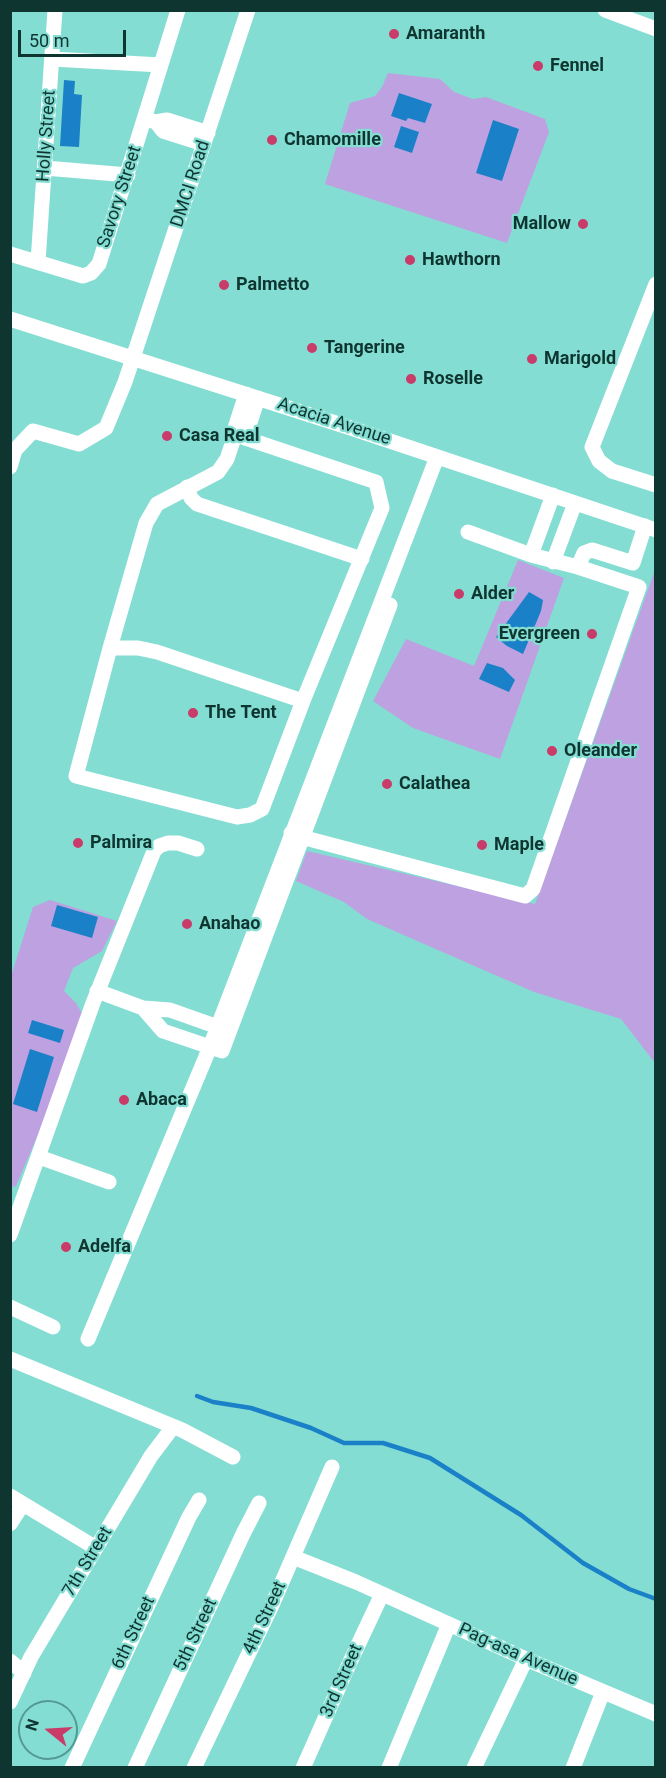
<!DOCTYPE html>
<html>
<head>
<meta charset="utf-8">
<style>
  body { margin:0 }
  #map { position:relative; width:666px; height:1778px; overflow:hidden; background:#84ddd2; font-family:Roboto,sans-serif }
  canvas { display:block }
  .frame { position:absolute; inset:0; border:12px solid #0f3531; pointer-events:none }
  .north { position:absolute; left:18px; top:1700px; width:60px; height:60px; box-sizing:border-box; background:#84ddd2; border:2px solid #559a92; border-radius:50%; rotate:288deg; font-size:16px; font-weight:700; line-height:24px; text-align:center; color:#0f3531 }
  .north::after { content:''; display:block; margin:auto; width:21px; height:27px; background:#c93b68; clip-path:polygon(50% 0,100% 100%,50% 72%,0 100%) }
  .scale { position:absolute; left:18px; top:30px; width:108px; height:27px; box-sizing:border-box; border:3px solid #0f3531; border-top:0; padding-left:8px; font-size:18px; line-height:21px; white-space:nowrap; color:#0f3531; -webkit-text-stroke:4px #84ddd2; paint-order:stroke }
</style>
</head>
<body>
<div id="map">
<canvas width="666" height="1778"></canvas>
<div class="frame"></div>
<div class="north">N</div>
<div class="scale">50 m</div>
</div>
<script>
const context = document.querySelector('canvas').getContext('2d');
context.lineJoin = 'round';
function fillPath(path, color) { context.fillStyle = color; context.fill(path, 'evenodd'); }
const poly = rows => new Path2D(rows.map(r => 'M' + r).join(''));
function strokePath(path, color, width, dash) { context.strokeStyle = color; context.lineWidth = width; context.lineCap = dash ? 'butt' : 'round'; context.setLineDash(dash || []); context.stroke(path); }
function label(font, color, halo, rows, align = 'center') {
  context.font = font + ' Roboto,sans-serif'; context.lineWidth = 4.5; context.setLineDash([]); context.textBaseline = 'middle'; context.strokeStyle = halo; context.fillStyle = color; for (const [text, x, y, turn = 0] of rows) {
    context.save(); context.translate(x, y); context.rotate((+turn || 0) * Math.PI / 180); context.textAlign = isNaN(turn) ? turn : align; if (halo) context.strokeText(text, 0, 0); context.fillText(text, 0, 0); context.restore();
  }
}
fillPath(poly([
  [388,73,440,79,454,92,473,99,486,97,545,119,549,132,507,243,325,184,350,103,375,96,382,87],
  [518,560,564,578,500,759,413,728,373,701,406,639,474,666],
  [655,570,655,1063,621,1019,534,992,367,919,344,902,296,881,307,851,535,904],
  [50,900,117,921,102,951,73,968,64,991,76,1003,83,1015,37,1137,16,1186,11,1187,11,976,33,907]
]), '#bea1e0');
fillPath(poly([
  [64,80,75,81,74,94,82,95,79,147,60,146],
  [399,93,432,104,425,123,408,118,406,121,391,116],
  [493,120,519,129,502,181,476,173],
  [401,126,419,132,412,153,394,147],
  [529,592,543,600,541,611,523,654,507,646,496,637],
  [487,663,503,668,515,680,509,692,479,679],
  [57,905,98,917,92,938,51,926],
  [32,1020,64,1030,60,1043,28,1033],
  [30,1049,54,1057,37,1112,13,1104]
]), '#1a81c8');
strokePath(poly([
  [197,1396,213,1402,251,1408,311,1428,344,1443,383,1443,430,1458,521,1515,583,1563,629,1589,656,1599]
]), '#1a81c8', 4.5);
strokePath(poly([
  [605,10,656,29],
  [52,59,161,65],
  [145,119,156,122,167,120,208,133],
  [156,122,163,131,204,144],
  [45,168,128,175],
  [10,254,83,276,91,273,99,264,178,10],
  [38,262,55,10],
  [656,284,592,447,599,461,612,471,656,485],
  [10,319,351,428,656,530],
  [235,435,227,459,218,472,157,504,146,523,110,648,76,776,237,817,250,815,262,809,303,701,382,508,376,482,245,438,233,434,246,394],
  [245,438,258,398],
  [10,467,15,450,33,431,79,444,106,428,125,382,248,10],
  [187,487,191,498,197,504,362,559],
  [531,555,553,495],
  [553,562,575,503],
  [578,567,584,553,592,550,633,563,645,526],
  [110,648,138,648,157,652,303,701],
  [291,833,309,839,525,896,533,889,639,587,578,567,531,555,468,532],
  [97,991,143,1008,170,1010,218,1027],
  [143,1008,163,1031,222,1051,390,605],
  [39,1157,109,1182],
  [10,1235,93,1003,154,851,159,846,168,843,178,843,197,849],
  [10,1307,53,1327],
  [88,1339,210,1047,437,457],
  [10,1359,182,1430,233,1457],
  [10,1496,96,1548],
  [10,1524,23,1504],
  [293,1557,356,1582,526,1659,656,1714],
  [10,1661,24,1673],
  [10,1702,31,1657,151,1456,173,1427],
  [72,1768,189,1517,199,1500],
  [135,1768,243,1534,259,1503],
  [194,1768,272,1605,332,1467],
  [303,1768,350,1662,382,1594],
  [389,1768,449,1624],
  [474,1768,526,1659],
  [573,1768,603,1692]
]), '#fff', 15);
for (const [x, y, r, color] of [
  [394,34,6,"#c93b68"],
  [538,66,6,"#c93b68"],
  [272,140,6,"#c93b68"],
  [583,224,6,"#c93b68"],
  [410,260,6,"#c93b68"],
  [224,285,6,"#c93b68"],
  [312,348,6,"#c93b68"],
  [532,359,6,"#c93b68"],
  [411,379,6,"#c93b68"],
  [167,436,6,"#c93b68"],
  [459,594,6,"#c93b68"],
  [592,634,6,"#c93b68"],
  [193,713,6,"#c93b68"],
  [552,751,6,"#c93b68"],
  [387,784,6,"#c93b68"],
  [78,843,6,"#c93b68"],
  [482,845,6,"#c93b68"],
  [187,924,6,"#c93b68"],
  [124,1100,6,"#c93b68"],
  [66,1247,6,"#c93b68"]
]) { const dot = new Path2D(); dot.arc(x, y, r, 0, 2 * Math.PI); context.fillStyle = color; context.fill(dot); strokePath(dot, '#84ddd2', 2); }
label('bold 18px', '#0f3531', '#84ddd2', [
  ["Amaranth",406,34],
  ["Fennel",550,66],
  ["Chamomille",284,140],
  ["Mallow",571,224,"right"],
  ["Hawthorn",422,260],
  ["Palmetto",236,285],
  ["Tangerine",324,348],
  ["Marigold",544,359],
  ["Roselle",423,379],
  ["Casa Real",179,436],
  ["Alder",471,594],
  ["Evergreen",580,634,"right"],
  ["The Tent",205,713],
  ["Oleander",564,751],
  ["Calathea",399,784],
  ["Palmira",90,843],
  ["Maple",494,845],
  ["Anahao",199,924],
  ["Abaca",136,1100],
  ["Adelfa",78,1247]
], 'left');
label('18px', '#0f3531', '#84ddd2', [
  ["Holly Street",47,136,-86],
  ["DMCI Road",191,184,-72],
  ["Savory Street",120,197,-72],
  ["Acacia Avenue",334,422,18],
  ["7th Street",88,1562,-59],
  ["4th Street",265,1618,-65],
  ["6th Street",134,1633,-65],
  ["5th Street",196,1635,-65],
  ["Pag-asa Avenue",518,1655,24],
  ["3rd Street",342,1681,-66]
]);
</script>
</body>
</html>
